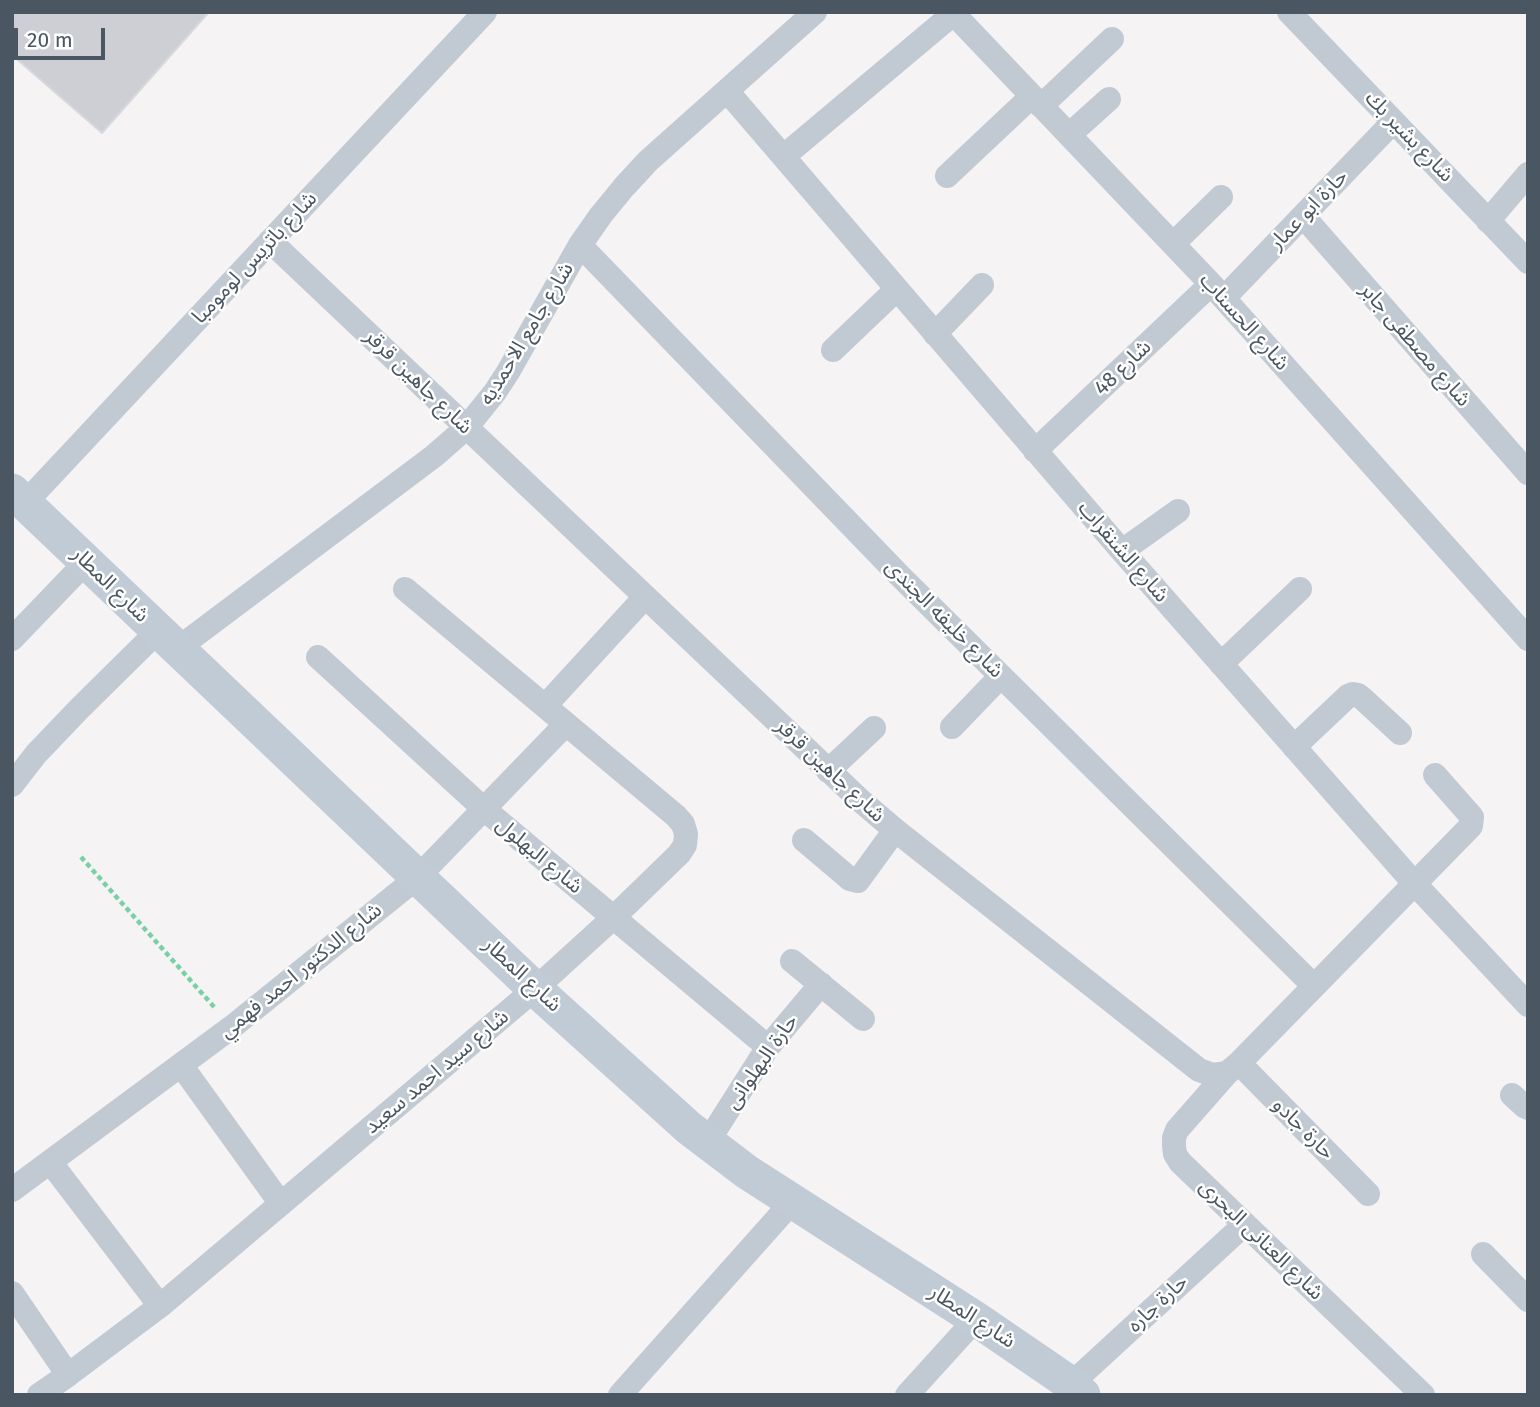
<!DOCTYPE html>
<html>
<head>
<meta charset="utf-8">
<style>
  body { margin:0 }
  #map { position:relative; width:1540px; height:1407px; overflow:hidden; background:#f5f3f3; font-family:"Fira Sans",sans-serif }
  canvas { display:block }
  .frame { position:absolute; inset:0; border:14px solid #4a5661; pointer-events:none }
  .scale { position:absolute; left:14px; top:28px; width:91px; height:32px; box-sizing:border-box; border:4px solid #4a5661; border-top:0; padding-left:9px; font-size:21px; line-height:24px; white-space:nowrap; color:#4a5661; -webkit-text-stroke:5px #fff; paint-order:stroke }
</style>
</head>
<body>
<div id="map">
<canvas width="1540" height="1407"></canvas>
<div class="frame"></div>
<div class="scale">20 m</div>
</div>
<script>
const context = document.querySelector('canvas').getContext('2d');
context.lineJoin = 'round';
function fillPath(path, color) { context.fillStyle = color; context.fill(path, 'evenodd'); }
const poly = rows => new Path2D(rows.map(r => 'M' + r).join(''));
function strokePath(path, color, width, dash) { context.strokeStyle = color; context.lineWidth = width; context.lineCap = dash ? 'butt' : 'round'; context.setLineDash(dash || []); context.stroke(path); }
function label(font, color, halo, rows, align = 'center') {
  context.font = font + ' "Fira Sans","Noto Sans Arabic",sans-serif'; context.lineWidth = 5; context.setLineDash([]); context.textBaseline = 'middle'; context.strokeStyle = halo; context.fillStyle = color; for (const [text, x, y, turn = 0] of rows) {
    context.save(); context.translate(x, y); context.rotate((+turn || 0) * Math.PI / 180); context.textAlign = isNaN(turn) ? turn : align; if (halo) context.strokeText(text, 0, 0); context.fillText(text, 0, 0); context.restore();
  }
}
const building = poly([
  [12,12,209,12,102,133,12,55,12,12]
]);
fillPath(building, '#cdcfd5');
strokePath(building, '#d7d9de', 2);
strokePath(poly([
  [81,857,215,1008]
]), '#7ad0a6', 4.5, [5, 3.5]);
strokePath(poly([
  [952,12,1211,284,1528,639],
  [1289,12,1528,262],
  [727,91,1122,551,1414,883,1528,1005],
  [1041,106,1112,39],
  [1069,135,1109,99],
  [784,156,953,14],
  [947,176,1032,96],
  [1303,216,1528,473],
  [1488,221,1528,174],
  [270,241,861,801,895,830,1199,1070,1213,1075,1227,1073,1239,1063,1471,826,1472,817,1435,775],
  [1173,244,1221,197],
  [580,245,900,576,1314,986],
  [1224,298,1393,122],
  [935,334,982,285],
  [833,350,897,289],
  [1035,451,1211,284],
  [25,503,485,12],
  [1122,551,1178,511],
  [12,639,86,562],
  [177,649,434,456,466,428,495,392,508,372,580,245,601,215,624,187,648,161,815,12],
  [318,657,484,809,768,1047],
  [1221,664,1300,589],
  [545,706,645,597],
  [952,727,1001,676],
  [1294,747,1348,696,1353,694,1358,695,1362,698,1400,733],
  [828,771,874,728],
  [12,785,36,754,79,709,158,631],
  [804,840,850,879,858,881,895,830],
  [792,961,863,1019],
  [1239,1063,1368,1194],
  [181,1065,281,1204],
  [1227,1073,1177,1130,1174,1138,1174,1146,1175,1154,1180,1162,1423,1395],
  [1512,1095,1524,1106,1528,1108],
  [707,1143,768,1047,821,984],
  [51,1163,160,1306],
  [12,1190,232,1027,418,877,566,724],
  [1483,1254,1528,1300],
  [12,1293,68,1375],
  [1071,1384,1245,1224],
  [39,1395,68,1375,160,1306,535,989,613,918,679,854,685,845,686,834,683,824,676,816,405,589],
  [620,1395,792,1202],
  [907,1395,976,1319]
]), '#c1cad2', 24);
strokePath(poly([
  [12,491,535,989,689,1128,747,1172,976,1319,1071,1384,1083,1395]
]), '#c1cbd6', 35);
label('21px', '#4a5661', '#fff', [
  ["شارع بشير بك",1409,137,46],
  ["حارة ابو عمار",1309,210,-46],
  ["شارع باتريس لومومبا",255,258,-47],
  ["شارع الحسناب",1244,322,48],
  ["شارع جامع الاحمديه",527,334,-59],
  ["شارع مصطفى جابر",1415,345,49],
  ["شارع 48",1123,368,-44],
  ["شارع جاهين قرقر",418,382,44],
  ["شارع الشنقراب",1123,552,49],
  ["شارع المطار",110,585,44],
  ["شارع خليفه الجندى",944,619,45],
  ["شارع جاهين قرقر",830,771,43],
  ["شارع البهلول",539,856,40],
  ["شارع الدكتور احمد فهمي",301,971,-39],
  ["شارع المطار",522,975,43],
  ["حارة البهلوانى",762,1062,-55],
  ["شارع سيد احمد سعيد",437,1072,-40],
  ["حارة جادو",1303,1129,45],
  ["شارع العنانى البحرى",1261,1240,44],
  ["حارة جاره",1158,1304,-43],
  ["شارع المطار",972,1317,33]
]);
</script>
</body>
</html>
